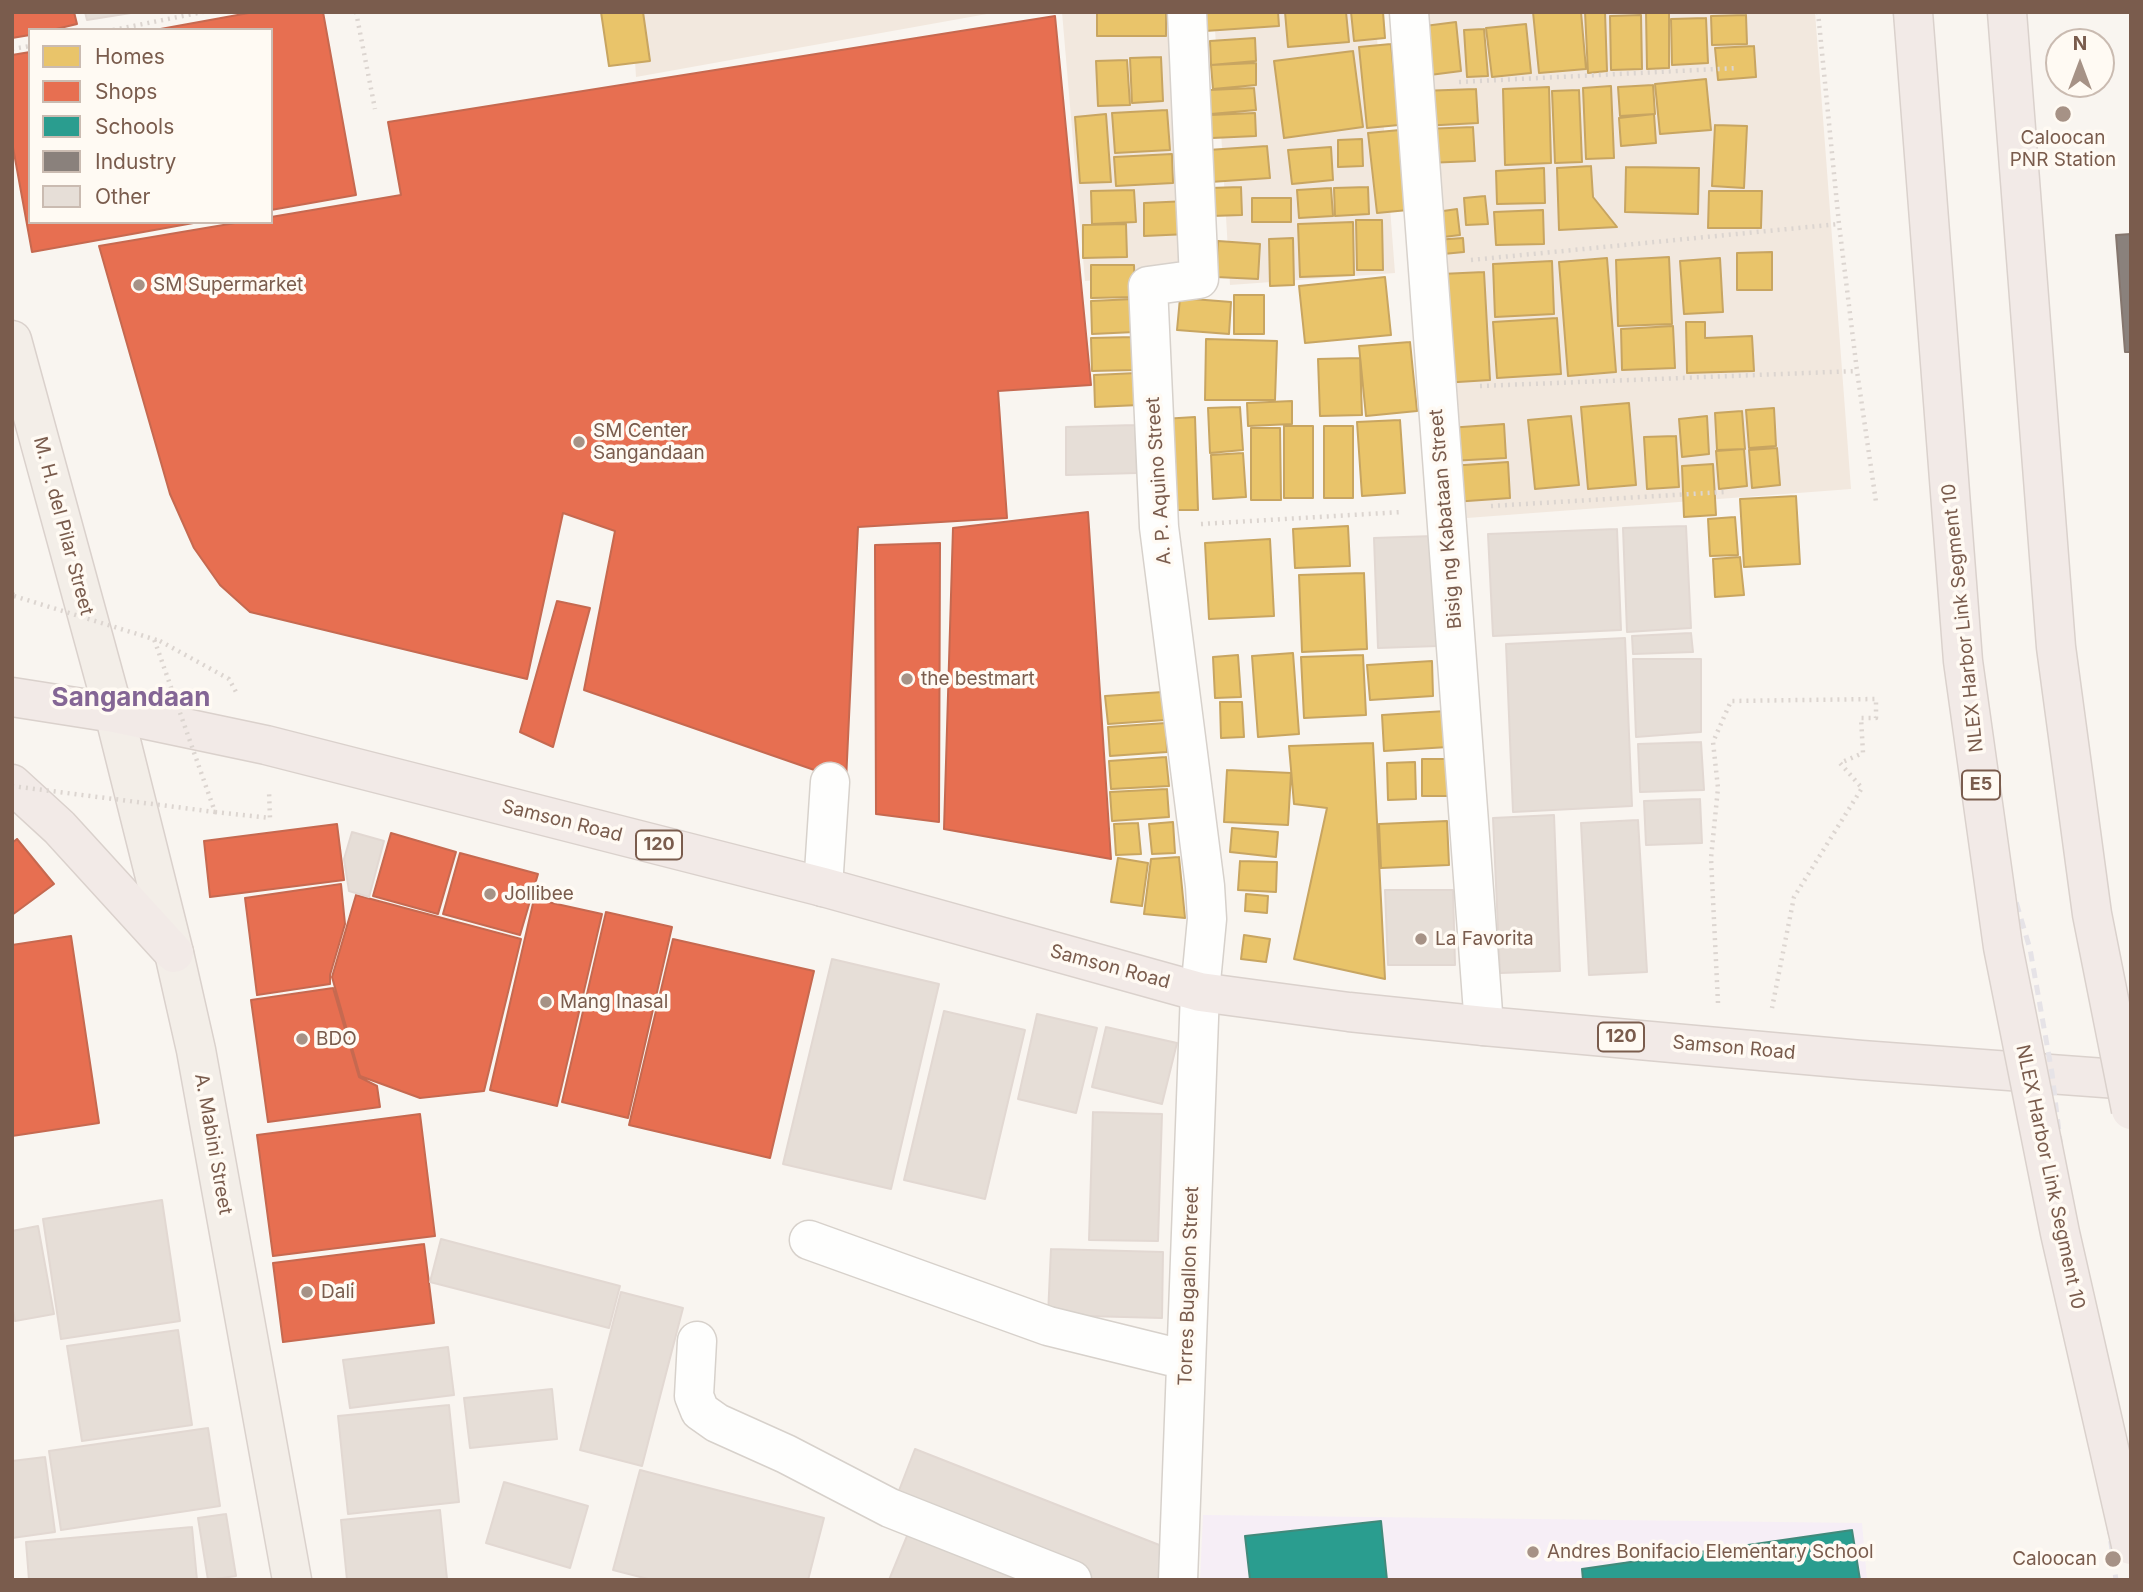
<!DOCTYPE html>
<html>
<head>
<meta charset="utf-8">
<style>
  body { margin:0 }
  #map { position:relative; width:2143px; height:1592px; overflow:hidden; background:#f9f5f0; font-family:Inter,sans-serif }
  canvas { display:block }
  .frame { position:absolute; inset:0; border:14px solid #7a5c4d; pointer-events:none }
  .legend { position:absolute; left:28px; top:28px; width:245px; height:196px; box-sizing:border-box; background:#fffaf3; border:2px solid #cabbb1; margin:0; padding:9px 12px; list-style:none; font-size:21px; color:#7a5c4d }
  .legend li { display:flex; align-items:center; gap:14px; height:35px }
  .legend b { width:35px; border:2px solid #cabbb1 }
  .north { position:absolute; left:2045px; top:28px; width:70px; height:70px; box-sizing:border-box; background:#fffaf3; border:2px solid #cabbb1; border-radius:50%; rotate:0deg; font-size:19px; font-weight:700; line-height:28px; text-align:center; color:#7a5c4d }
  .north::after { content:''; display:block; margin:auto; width:24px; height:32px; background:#a69286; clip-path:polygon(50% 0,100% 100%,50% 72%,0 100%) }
</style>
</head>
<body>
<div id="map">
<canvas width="2143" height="1592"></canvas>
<div class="frame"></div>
<ul class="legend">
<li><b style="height:19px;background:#e9c46a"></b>Homes</li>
<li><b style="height:19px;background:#e76f51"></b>Shops</li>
<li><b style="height:19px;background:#2a9d8f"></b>Schools</li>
<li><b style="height:19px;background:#8a817c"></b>Industry</li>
<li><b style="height:19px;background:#e6ded7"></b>Other</li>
</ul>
<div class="north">N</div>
</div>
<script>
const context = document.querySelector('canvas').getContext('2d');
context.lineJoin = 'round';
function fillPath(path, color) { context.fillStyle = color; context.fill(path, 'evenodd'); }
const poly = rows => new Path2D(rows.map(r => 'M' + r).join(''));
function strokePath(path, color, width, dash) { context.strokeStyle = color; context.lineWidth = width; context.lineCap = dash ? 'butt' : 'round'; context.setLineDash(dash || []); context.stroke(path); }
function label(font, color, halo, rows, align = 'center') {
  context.font = font + ' Inter,sans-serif'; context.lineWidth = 7; context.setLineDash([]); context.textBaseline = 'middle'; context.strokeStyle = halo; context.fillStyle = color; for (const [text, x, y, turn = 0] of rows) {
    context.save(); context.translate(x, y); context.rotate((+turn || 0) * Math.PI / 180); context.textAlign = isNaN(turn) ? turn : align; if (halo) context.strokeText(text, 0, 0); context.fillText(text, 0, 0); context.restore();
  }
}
fillPath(poly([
  [632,12,998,12,636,77],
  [1062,12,1177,12,1191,272,1085,281],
  [1214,12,1375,12,1395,273,1230,285],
  [1427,12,1815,12,1851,489,1467,518]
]), '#f2e8de');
fillPath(poly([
  [1203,1515,1862,1523,1867,1580,1200,1580]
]), '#f6eef6');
const homes = poly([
  [601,12,643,12,650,61,609,66,601,12],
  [1097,12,1166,12,1166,36,1097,36,1097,12],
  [1204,12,1278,12,1279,26,1205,31,1204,12],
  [1285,12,1346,12,1349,42,1288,47,1285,12],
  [1351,12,1383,12,1385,38,1354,41,1351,12],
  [1533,12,1581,12,1586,69,1539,73,1533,12],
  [1585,12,1605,12,1607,71,1588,73,1585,12],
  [1646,12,1669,12,1669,68,1647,69,1646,12],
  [1641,15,1642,69,1611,70,1610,16,1641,15],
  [1746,15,1747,44,1712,45,1711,16,1746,15],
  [1706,18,1708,63,1672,65,1671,19,1706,18],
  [1456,22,1461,71,1422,76,1417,27,1456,22],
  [1526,24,1531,73,1492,77,1486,28,1526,24],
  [1484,29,1488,76,1467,77,1464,30,1484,29],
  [1255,38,1256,61,1211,65,1210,41,1255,38],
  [1391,44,1399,125,1367,128,1359,47,1391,44],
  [1754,46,1756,77,1718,80,1715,48,1754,46],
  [1353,51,1363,127,1284,138,1274,61,1353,51],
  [1161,57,1163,101,1132,103,1130,58,1161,57],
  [1127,60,1130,105,1098,106,1096,61,1127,60],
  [1256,63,1256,85,1213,89,1211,65,1256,63],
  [1706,79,1711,130,1660,134,1655,84,1706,79],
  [1653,85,1655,114,1620,116,1618,87,1653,85],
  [1611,86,1614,158,1586,159,1583,88,1611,86],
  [1549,87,1551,163,1505,165,1503,89,1549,87],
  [1254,88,1256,110,1211,114,1209,90,1254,88],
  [1476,89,1478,123,1422,126,1421,91,1476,89],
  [1579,90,1582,162,1555,163,1552,91,1579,90],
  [1167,110,1170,150,1115,153,1112,113,1167,110],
  [1255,113,1256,136,1212,138,1210,115,1255,113],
  [1106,114,1111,182,1080,183,1075,117,1106,114],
  [1654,114,1656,143,1621,146,1619,118,1654,114],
  [1715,125,1747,126,1744,188,1712,186,1715,125],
  [1473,127,1475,161,1426,163,1425,129,1473,127],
  [1400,130,1408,210,1377,213,1368,133,1400,130],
  [1362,139,1363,166,1338,167,1338,140,1362,139],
  [1267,146,1270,178,1210,182,1208,150,1267,146],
  [1331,147,1333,180,1292,184,1288,150,1331,147],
  [1172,154,1173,183,1116,186,1114,157,1172,154],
  [1591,166,1593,197,1617,227,1559,230,1557,168,1591,166],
  [1626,167,1699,168,1698,214,1625,212,1626,167],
  [1544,168,1545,203,1497,204,1496,171,1544,168],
  [1241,187,1242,215,1211,216,1210,188,1241,187],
  [1368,187,1369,214,1335,216,1334,188,1368,187],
  [1331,188,1333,216,1299,218,1297,190,1331,188],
  [1134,190,1136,222,1092,224,1091,191,1134,190],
  [1709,191,1762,191,1761,228,1708,228,1709,191],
  [1485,196,1488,224,1466,225,1464,198,1485,196],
  [1252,198,1291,198,1291,222,1252,222,1252,198],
  [1188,201,1188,234,1144,236,1144,203,1188,201],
  [1457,209,1460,235,1419,240,1416,215,1457,209],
  [1543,210,1544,244,1496,245,1494,212,1543,210],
  [1356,220,1382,220,1383,270,1357,270,1356,220],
  [1353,222,1354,275,1300,277,1298,224,1353,222],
  [1126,224,1127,257,1083,258,1083,225,1126,224],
  [1293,238,1294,285,1270,286,1269,239,1293,238],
  [1463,238,1464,252,1422,256,1421,241,1463,238],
  [1218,241,1260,244,1258,279,1216,277,1218,241],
  [1772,252,1772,290,1737,290,1737,253,1772,252],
  [1669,257,1672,324,1618,326,1616,260,1669,257],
  [1607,258,1616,372,1568,376,1559,262,1607,258],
  [1720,258,1723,312,1684,314,1680,261,1720,258],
  [1552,261,1554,314,1495,317,1493,264,1552,261],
  [1091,265,1134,265,1135,297,1091,298,1091,265],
  [1484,272,1490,380,1426,384,1420,275,1484,272],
  [1385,277,1391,335,1305,343,1299,286,1385,277],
  [1234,295,1264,295,1264,334,1234,334,1234,295],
  [1180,298,1231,302,1229,334,1177,330,1180,298],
  [1134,299,1135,332,1092,334,1091,301,1134,299],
  [1557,318,1561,374,1497,378,1493,322,1557,318],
  [1686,322,1705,322,1705,338,1752,336,1754,371,1687,373,1686,322],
  [1673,326,1675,368,1622,370,1621,329,1673,326],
  [1134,337,1136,370,1092,371,1091,338,1134,337],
  [1206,339,1277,341,1275,400,1205,400,1206,339],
  [1410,342,1417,411,1366,416,1359,346,1410,342],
  [1360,358,1362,415,1320,416,1318,359,1360,358],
  [1137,373,1139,405,1095,407,1094,375,1137,373],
  [1292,401,1292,424,1248,426,1247,403,1292,401],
  [1629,403,1636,485,1588,489,1581,407,1629,403],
  [1240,407,1243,450,1210,453,1208,408,1240,407],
  [1774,408,1776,446,1749,448,1746,410,1774,408],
  [1742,411,1745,449,1717,450,1715,413,1742,411],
  [1571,416,1579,485,1535,489,1528,420,1571,416],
  [1707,416,1709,454,1682,457,1679,419,1707,416],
  [1195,417,1198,510,1166,510,1163,419,1195,417],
  [1400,420,1405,493,1362,496,1357,422,1400,420],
  [1504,424,1506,458,1450,461,1448,428,1504,424],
  [1284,426,1313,426,1313,498,1284,498,1284,426],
  [1324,426,1353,426,1353,498,1324,498,1324,426],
  [1251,428,1280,428,1281,500,1251,500,1251,428],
  [1676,436,1679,487,1647,489,1644,437,1676,436],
  [1777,448,1780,485,1752,488,1749,450,1777,448],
  [1744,449,1747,486,1719,489,1716,451,1744,449],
  [1243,453,1246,497,1213,499,1211,455,1243,453],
  [1508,462,1510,498,1453,502,1450,466,1508,462],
  [1713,464,1716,515,1684,517,1682,466,1713,464],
  [1796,496,1800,564,1744,567,1740,499,1796,496],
  [1735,517,1738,555,1710,556,1708,519,1735,517],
  [1348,526,1350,566,1295,568,1293,529,1348,526],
  [1270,539,1274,616,1209,619,1205,543,1270,539],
  [1740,557,1744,595,1715,597,1713,559,1740,557],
  [1364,573,1367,649,1302,652,1299,575,1364,573],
  [1293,653,1299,734,1258,737,1252,656,1293,653],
  [1238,655,1241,697,1215,698,1213,657,1238,655],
  [1363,655,1366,715,1304,718,1301,657,1363,655],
  [1432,661,1433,696,1370,700,1367,665,1432,661],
  [1163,692,1165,720,1108,724,1105,696,1163,692],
  [1220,702,1242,702,1244,737,1221,738,1220,702],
  [1446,711,1448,747,1384,751,1382,715,1446,711],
  [1166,723,1167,752,1110,756,1108,727,1166,723],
  [1373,743,1385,979,1294,959,1327,808,1294,804,1289,746,1373,743],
  [1166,757,1169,786,1111,789,1109,761,1166,757],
  [1422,759,1450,759,1450,796,1422,796,1422,759],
  [1415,762,1416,799,1388,800,1387,763,1415,762],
  [1227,770,1291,773,1288,825,1224,822,1227,770],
  [1167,789,1169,817,1112,821,1110,792,1167,789],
  [1447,821,1449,865,1381,868,1379,824,1447,821],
  [1173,822,1175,853,1152,854,1149,824,1173,822],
  [1138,823,1141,854,1116,855,1114,824,1138,823],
  [1232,828,1278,832,1276,857,1230,852,1232,828],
  [1179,857,1185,918,1144,914,1151,859,1179,857],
  [1118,858,1148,863,1142,906,1111,902,1118,858],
  [1240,861,1277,862,1276,892,1238,890,1240,861],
  [1246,894,1268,896,1267,913,1245,911,1246,894],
  [1244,935,1270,939,1266,962,1241,959,1244,935]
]);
fillPath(homes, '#e9c46a');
strokePath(homes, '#c8a561', 2);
const shops = poly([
  [12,12,74,12,77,24,52,30,30,30,30,35,12,38,12,12],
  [254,12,323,12,356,195,271,210,271,30,155,30,254,12],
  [1055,16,1091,385,998,391,1007,518,858,527,846,781,584,690,615,531,563,513,527,679,250,612,220,585,194,548,170,494,99,246,241,222,271,222,271,217,401,195,388,122,1055,16],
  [30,52,30,222,199,222,32,252,12,142,12,55,30,52],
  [1088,512,1111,859,944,829,953,528,1088,512],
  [940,543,939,822,876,814,875,545,940,543],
  [557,601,590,608,553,747,520,732,557,601],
  [337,824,344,880,210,897,204,841,337,824],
  [391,833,456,852,438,914,373,896,391,833],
  [17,839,54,884,12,915,12,843,17,839],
  [460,853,538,874,520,935,443,914,460,853],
  [341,884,345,924,330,975,330,984,257,995,245,898,341,884],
  [356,895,521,939,484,1091,420,1098,360,1076,332,977,356,895],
  [534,899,602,914,557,1106,490,1090,534,899],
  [606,912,672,927,628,1118,562,1102,606,912],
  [71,936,99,1123,12,1136,12,945,71,936],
  [673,939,814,971,770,1158,629,1125,673,939],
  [333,988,359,1077,377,1086,380,1107,268,1122,251,1000,333,988],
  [420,1114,435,1236,273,1256,257,1135,420,1114],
  [424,1244,434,1323,283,1342,273,1263,424,1244]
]);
fillPath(shops, '#e76f51');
strokePath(shops, '#c66950', 2);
const schools = poly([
  [1381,1521,1387,1580,1250,1580,1245,1536,1381,1521],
  [1852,1530,1860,1580,1583,1580,1582,1569,1852,1530]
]);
fillPath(schools, '#2a9d8f');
strokePath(schools, '#428a7b', 2);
const industry = poly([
  [2131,234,2131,352,2125,352,2116,235,2131,234]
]);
fillPath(industry, '#8a817c');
strokePath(industry, '#85766e', 2);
const building = poly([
  [85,12,137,12,87,20,85,12],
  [1135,425,1137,473,1066,475,1066,427,1135,425],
  [1686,526,1691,628,1627,632,1623,528,1686,526],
  [1617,529,1621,630,1493,636,1488,534,1617,529],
  [1434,536,1438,646,1378,648,1374,538,1434,536],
  [1691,633,1693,652,1633,654,1632,636,1691,633],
  [1625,638,1632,806,1513,812,1506,644,1625,638],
  [1633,659,1701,659,1701,732,1636,737,1633,659],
  [1701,742,1704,790,1640,792,1638,744,1701,742],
  [1700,799,1702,843,1646,845,1644,801,1700,799],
  [1554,815,1560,971,1500,973,1493,818,1554,815],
  [1638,820,1647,972,1589,975,1581,823,1638,820],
  [352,832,384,841,369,897,349,891,344,859,352,832],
  [1385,890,1453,890,1455,965,1388,965,1385,890],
  [832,959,939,984,891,1189,783,1164,832,959],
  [944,1011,1025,1030,985,1199,904,1180,944,1011],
  [1037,1014,1097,1028,1076,1113,1018,1099,1037,1014],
  [1106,1027,1177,1043,1162,1104,1092,1087,1106,1027],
  [1093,1112,1162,1114,1158,1241,1089,1240,1093,1112],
  [162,1200,180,1321,61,1339,43,1219,162,1200],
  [38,1226,54,1314,15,1321,12,1305,12,1231,38,1226],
  [441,1239,620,1286,609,1328,430,1282,441,1239],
  [1051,1249,1163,1252,1162,1318,1048,1315,1051,1249],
  [621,1292,683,1308,642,1466,580,1450,621,1292],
  [178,1330,192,1425,82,1441,67,1346,178,1330],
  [448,1347,454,1395,350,1408,343,1360,448,1347],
  [552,1389,557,1439,470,1448,464,1398,552,1389],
  [449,1405,459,1502,348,1514,338,1416,449,1405],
  [208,1428,220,1506,61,1530,49,1451,208,1428],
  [915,1449,1172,1550,1160,1580,1081,1580,893,1506,915,1449],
  [45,1457,55,1532,12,1538,12,1461,45,1457],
  [640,1470,824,1518,808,1580,652,1580,613,1570,640,1470],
  [504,1482,588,1506,570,1568,486,1543,504,1482],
  [440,1510,447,1579,347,1580,341,1520,440,1510],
  [226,1514,236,1576,208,1580,198,1518,226,1514],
  [914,1519,1069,1580,889,1580,914,1519],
  [192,1527,197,1580,29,1580,26,1542,192,1527]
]);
fillPath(building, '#e6ded7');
strokePath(building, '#e2d8d2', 2);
const minor = poly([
  [1409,12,1484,1026],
  [823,887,830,782],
  [809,1240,1048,1326,1186,1360],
  [697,1341,694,1396,700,1411,717,1423,786,1454,890,1508,1072,1580],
  [1178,1580,1200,992,1207,919,1205,886,1159,527,1148,286,1199,279,1187,12]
]);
const major = poly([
  [12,340,114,713,174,953,196,1050,292,1580]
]);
const highway = poly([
  [12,697,114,713,266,745,823,887,1200,992,1349,1012,1484,1026,1861,1060,2131,1080],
  [12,784,59,827,174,953]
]);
strokePath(minor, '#d7d1cb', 41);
strokePath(major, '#dad1cc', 41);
strokePath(highway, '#dad1cc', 41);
strokePath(poly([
  [356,12,375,109],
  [1818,12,1839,224,1857,371,1876,502],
  [113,30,203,12],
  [12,49,30,46],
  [1459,82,1738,68],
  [1471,260,1839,224],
  [1480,386,1857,371],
  [1491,506,1724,492],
  [1201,524,1402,512],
  [12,593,14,596],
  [160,641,229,679,236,692],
  [215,812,270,818,269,791],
  [1718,1003,1711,858,1718,788,1713,742,1731,701,1876,699,1876,718,1861,718,1863,753,1840,763,1862,788,1794,897,1772,1008]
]), '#dcd5d0', 4.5, [2, 5]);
strokePath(minor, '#fefefd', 38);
strokePath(major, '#f3eee8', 38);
strokePath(highway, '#f2eae7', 38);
strokePath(poly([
  [1895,12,1955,654,1987,804,2030,949,2052,1073,2081,1318,2116,1580]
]), '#e6e3e7', 5, [10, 7]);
const highwayBridge = poly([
  [1913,12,1963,661,2003,947,2060,1233,2131,1545],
  [2007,12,2056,647,2092,914,2131,1110]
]);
strokePath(highwayBridge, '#dad1cc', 41, []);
strokePath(poly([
  [14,596,160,641],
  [12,786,215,812,154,639]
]), '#dcd5d0', 4.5, [2, 5]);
strokePath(highwayBridge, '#f2eae7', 38);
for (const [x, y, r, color] of [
  [2063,114,9,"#a69286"],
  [139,285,7,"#a69286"],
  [579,442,7,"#a69286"],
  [907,679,7,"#a69286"],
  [490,894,7,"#a69286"],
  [1421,939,7,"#a69286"],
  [546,1002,7,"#a69286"],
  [302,1039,7,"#a69286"],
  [307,1292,7,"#a69286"],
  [1533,1552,7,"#a69286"],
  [2113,1559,9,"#a69286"]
]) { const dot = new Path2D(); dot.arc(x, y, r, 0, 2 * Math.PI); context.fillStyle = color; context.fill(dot); strokePath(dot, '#fffaf3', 2.5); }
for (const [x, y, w] of [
  [1981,785,38],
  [659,845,46],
  [1621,1037,46]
]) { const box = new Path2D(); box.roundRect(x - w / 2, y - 14.5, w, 29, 5); context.fillStyle = '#fffaf3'; context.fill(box); strokePath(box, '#7a5c4d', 2); }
label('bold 18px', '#7a5c4d', null, [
  ["E5",1981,785],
  ["120",659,845],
  ["120",1621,1037]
]);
label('19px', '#7a5c4d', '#fffaf3', [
  ["Caloocan",2063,138,"center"],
  ["PNR Station",2063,160,"center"],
  ["SM Supermarket",153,285],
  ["SM Center",593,431],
  ["Sangandaan",593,453],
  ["the bestmart",921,679],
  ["Jollibee",504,894],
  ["La Favorita",1435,939],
  ["Mang Inasal",560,1002],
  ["BDO",316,1039],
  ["Dali",321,1292],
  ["Andres Bonifacio Elementary School",1547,1552],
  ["Caloocan",2097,1559,"right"]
], 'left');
label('19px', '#7a5c4d', '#fffaf3', [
  ["A. P. Aquino Street",1159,481,-94],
  ["Bisig ng Kabataan Street",1446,519,-95],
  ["M. H. del Pilar Street",63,526,75],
  ["NLEX Harbor Link Segment 10",1963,618,-96],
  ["Samson Road",562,821,14],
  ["Samson Road",1110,967,15],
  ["Samson Road",1734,1048,5],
  ["A. Mabini Street",213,1144,80],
  ["NLEX Harbor Link Segment 10",2050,1177,78],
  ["Torres Bugallon Street",1189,1286,-88]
]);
label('bold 26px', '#846695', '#fffaf3', [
  ["Sangandaan",131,698]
]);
</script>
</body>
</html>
